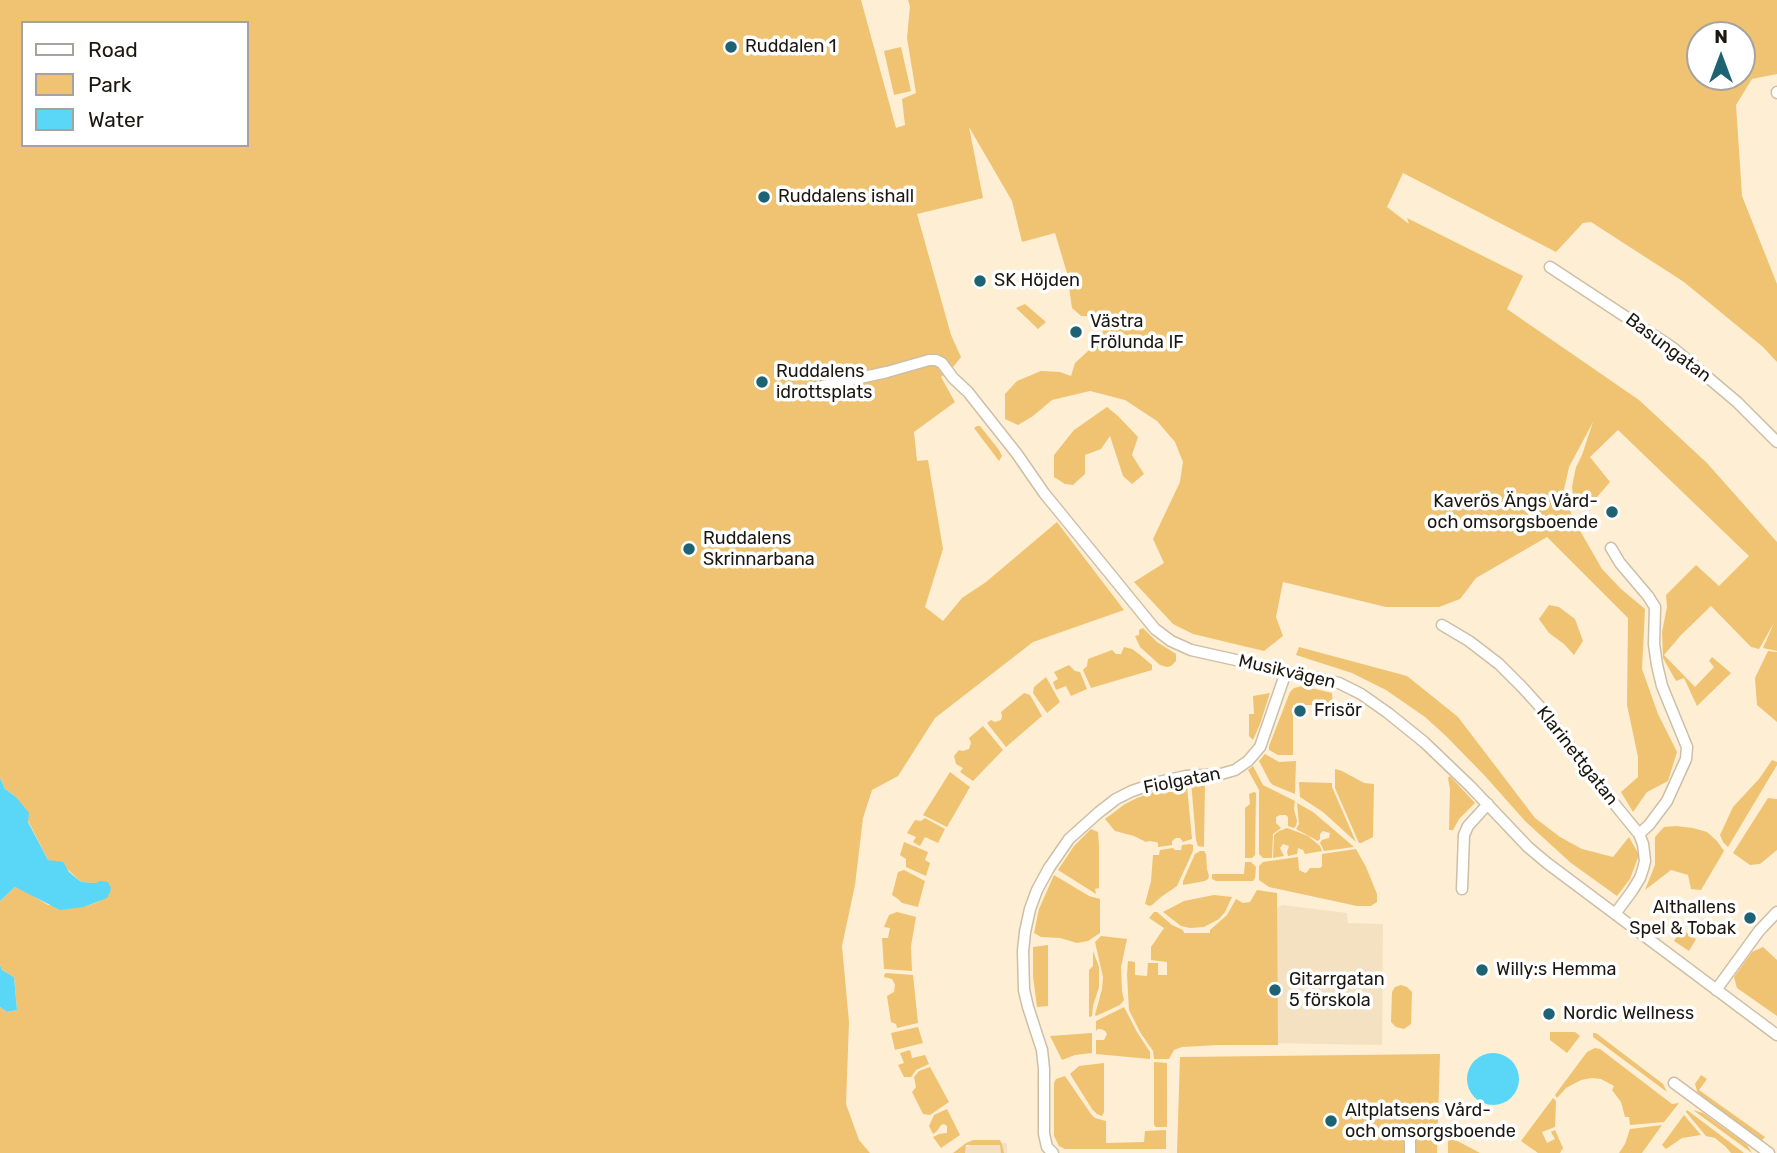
<!DOCTYPE html>
<html>
<head>
<meta charset="utf-8">
<style>
  body { margin:0 }
  #map { position:relative; width:1777px; height:1153px; overflow:hidden; background:#fdeed4; font-family:Rubik,sans-serif }
  canvas { display:block }
  .legend { position:absolute; left:21px; top:21px; width:228px; height:126px; box-sizing:border-box; background:#fff; border:2px solid #a5a39f; margin:0; padding:9px 12px; list-style:none; font-size:21px; color:#1d180f }
  .legend li { display:flex; align-items:center; gap:14px; height:35px }
  .legend b { width:35px; border:2px solid #a5a39f }
  .north { position:absolute; left:1686px; top:21px; width:70px; height:70px; box-sizing:border-box; background:#fff; border:2px solid #a5a39f; border-radius:50%; rotate:0deg; font-size:19px; font-weight:700; line-height:28px; text-align:center; color:#1d180f }
  .north::after { content:''; display:block; margin:auto; width:24px; height:32px; background:#1d6373; clip-path:polygon(50% 0,100% 100%,50% 72%,0 100%) }
</style>
</head>
<body>
<div id="map">
<canvas width="1777" height="1153"></canvas>
<ul class="legend">
<li><b style="height:9px;background:#fff"></b>Road</li>
<li><b style="height:19px;background:#efc371"></b>Park</li>
<li><b style="height:19px;background:#5ad7f6"></b>Water</li>
</ul>
<div class="north">N</div>
</div>
<script>
const context = document.querySelector('canvas').getContext('2d');
context.lineJoin = 'round';
function fillPath(path, color) { context.fillStyle = color; context.fill(path, 'evenodd'); }
const poly = rows => new Path2D(rows.map(r => 'M' + r).join(''));
function strokePath(path, color, width, dash) { context.strokeStyle = color; context.lineWidth = width; context.lineCap = dash ? 'butt' : 'round'; context.setLineDash(dash || []); context.stroke(path); }
function label(font, color, halo, rows, align = 'center') {
  context.font = font + ' Rubik,sans-serif'; context.lineWidth = 7; context.setLineDash([]); context.textBaseline = 'middle'; context.strokeStyle = halo; context.fillStyle = color; for (const [text, x, y, turn = 0] of rows) {
    context.save(); context.translate(x, y); context.rotate((+turn || 0) * Math.PI / 180); context.textAlign = isNaN(turn) ? turn : align; if (halo) context.strokeText(text, 0, 0); context.fillText(text, 0, 0); context.restore();
  }
}
fillPath(poly([
  [1282,905,1347,913,1348,923,1383,924,1382,1045,1262,1043,1209,951],
  [975,1143,1007,1143,1007,1153,954,1153]
]), '#f4e1c1');
fillPath(poly([
  [0,0,861,0,896,128,905,125,902,99,916,93,907,38,910,6,908,0,1777,0,1777,74,1752,79,1736,105,1742,196,1777,284,1777,362,1763,347,1684,282,1591,222,1583,223,1556,252,1403,173,1387,207,1409,224,1407,218,1523,276,1507,309,1639,400,1707,463,1777,542,1777,651,1763,648,1774,623,1759,649,1751,647,1711,606,1681,635,1664,655,1695,687,1714,667,1709,661,1712,657,1731,673,1697,706,1684,678,1676,681,1663,658,1662,632,1667,607,1666,595,1696,565,1719,586,1749,556,1618,430,1590,457,1610,482,1585,511,1574,502,1572,487,1576,467,1582,455,1593,422,1569,467,1563,494,1575,522,1602,569,1621,589,1645,609,1642,669,1658,714,1677,752,1668,781,1647,792,1633,812,1621,792,1638,777,1638,757,1627,705,1628,618,1547,537,1476,578,1460,599,1439,607,1386,607,1283,582,1276,617,1283,636,1264,651,1193,634,1173,624,1134,582,1164,563,1153,539,1180,482,1183,462,1175,442,1157,421,1125,400,1090,391,1052,400,1033,416,1018,425,1005,419,1005,394,1017,381,1041,371,1060,372,1071,376,1075,363,1101,339,1106,317,1081,316,1072,308,1067,273,1055,233,1022,242,1012,201,969,127,983,198,917,214,951,335,961,357,954,366,941,377,955,402,914,432,917,461,928,460,943,549,925,607,943,621,962,598,986,582,1057,522,1124,610,1033,642,935,718,898,776,872,790,863,818,855,885,842,946,849,1022,846,1104,859,1140,870,1153,0,1153,0,1007,7,1012,17,1010,14,977,2,970,0,965,0,901,15,887,30,894,48,905,84,907,100,901,96,883,81,882,65,867,57,862,48,860,16,797,5,789,0,778],
  [23,23,247,23,247,145,23,145],
  [1700,35,1742,35,1742,77,1700,77],
  [901,47,911,91,894,95,884,51],
  [1025,304,1046,322,1038,329,1016,308],
  [1107,407,1118,416,1138,437,1132,455,1144,474,1132,484,1123,476,1110,436,1101,449,1085,455,1085,474,1073,485,1065,484,1054,477,1054,455,1074,430],
  [977,426,980,426,999,450,1002,456,999,461,974,428],
  [1549,605,1559,607,1575,619,1583,641,1574,655,1564,644,1549,633,1539,619],
  [1143,628,1157,642,1176,654,1176,661,1171,666,1167,667,1160,665,1140,647,1135,636,1139,635,1139,630],
  [1124,647,1132,649,1139,654,1152,665,1152,670,1091,688,1083,670,1087,666,1088,659,1112,650,1116,654,1121,654],
  [1299,647,1407,676,1458,717,1535,818,1560,837,1582,849,1613,857,1629,837,1639,855,1630,879,1617,896,1571,863,1526,822,1485,776,1446,736,1425,717,1386,690,1352,673,1296,655],
  [1768,651,1777,652,1777,722,1757,705,1755,678],
  [1069,665,1075,671,1080,672,1087,689,1071,696,1066,686,1056,690,1053,682,1058,679,1054,672],
  [1046,677,1060,702,1047,713,1033,693,1034,687],
  [1303,686,1332,693,1333,705,1293,705,1293,755,1278,755,1269,750,1269,746,1290,692,1294,688],
  [1024,693,1030,695,1042,716,1006,747,987,723,991,720,995,722,1001,720,1002,716,1001,712],
  [1270,693,1260,724,1253,740,1249,736,1249,714,1254,714,1253,696],
  [983,726,1003,750,973,781,960,772,963,768,956,764,954,756,959,750,963,751,969,749,971,743,969,738],
  [1265,754,1279,762,1296,761,1295,794,1273,785,1270,782,1259,761],
  [1772,760,1777,762,1777,765,1728,847,1723,842,1720,835,1733,807,1759,779],
  [1253,766,1263,785,1295,801,1294,809,1297,821,1296,826,1294,828,1288,826,1288,817,1286,815,1280,815,1276,817,1276,823,1281,828,1273,834,1272,858,1263,858,1259,854,1259,790,1248,770],
  [1335,769,1342,771,1364,783,1374,784,1373,837,1361,843,1359,843,1335,788],
  [950,772,970,787,947,827,923,815],
  [1450,776,1475,803,1459,819,1453,830,1449,830,1450,789,1448,778],
  [1191,781,1205,782,1204,847,1198,846,1196,840],
  [1299,782,1332,783,1332,787,1356,842,1323,812,1300,797],
  [1173,785,1186,785,1187,786,1192,839,1183,842,1180,838,1176,838,1172,841,1172,845,1158,847,1158,843,1156,842,1149,841,1146,842,1134,836,1115,831,1105,819,1125,804,1137,798],
  [1254,792,1256,793,1255,855,1252,858,1245,858,1245,808,1250,804,1249,794],
  [1768,798,1777,799,1777,850,1760,864,1750,865,1733,853],
  [1297,803,1313,812,1354,847,1324,851,1320,843,1322,840,1329,838,1330,833,1323,831,1320,834,1320,839,1318,841,1296,829,1299,824],
  [925,818,945,829,938,843,925,837,920,846,913,842,916,837,907,833,915,820,921,821],
  [1676,826,1693,828,1707,832,1717,841,1724,851,1701,890,1691,889,1688,875,1671,870,1645,890,1655,865,1655,837,1664,827],
  [1287,828,1308,836,1320,846,1322,851,1305,854,1303,850,1298,848,1297,854,1288,856,1287,852,1289,846,1283,844,1280,848,1284,856,1273,858,1274,835,1279,831],
  [1091,829,1098,832,1099,845,1099,888,1095,889,1096,894,1058,870,1074,846],
  [904,842,928,852,925,860,930,863,926,876,906,867,906,859,900,855],
  [1190,844,1193,845,1193,851,1177,886,1161,897,1152,905,1150,906,1145,904,1151,881,1153,855,1159,855,1160,850,1173,848,1175,850,1181,850,1182,845],
  [1356,849,1366,867,1377,894,1377,902,1371,906,1357,906,1269,887,1259,880,1259,866,1263,862,1298,857,1299,870,1305,873,1307,872,1310,868,1320,868,1322,866,1322,854],
  [1200,851,1204,851,1206,854,1207,869,1209,876,1208,879,1205,881,1183,885,1183,881,1195,854],
  [1245,862,1251,862,1256,867,1255,878,1253,881,1216,881,1212,879,1212,874,1244,874],
  [904,870,925,881,918,907,902,903,898,899,892,895,898,872],
  [1054,875,1089,896,1100,899,1100,933,1088,941,1077,943,1060,938,1041,937,1034,933,1039,909],
  [1257,890,1277,893,1278,1045,1219,1045,1182,1047,1174,1050,1169,1059,1154,1059,1153,1051,1140,1032,1129,1010,1127,975,1128,961,1135,962,1135,975,1147,976,1148,963,1158,963,1158,975,1167,975,1167,962,1151,960,1151,947,1164,928,1149,918,1154,912,1157,912,1172,925,1183,930,1184,933,1210,933,1210,930,1227,915,1236,899,1243,903,1250,902],
  [1214,895,1232,897,1225,912,1219,919,1204,927,1190,928,1181,926,1163,912,1184,901],
  [897,912,916,917,911,946,912,971,884,969,882,938,888,938,890,928,884,927,889,915],
  [1686,932,1696,939,1689,951,1674,941,1679,933],
  [1101,936,1127,939,1121,967,1122,991,1124,1000,1120,1005,1096,1016,1095,1015,1102,989,1103,977,1095,942],
  [1048,945,1048,1006,1037,1007,1033,976,1033,947],
  [1763,947,1777,960,1777,1016,1737,988,1734,977,1752,952],
  [1093,951,1099,967,1099,987,1093,1006,1092,1016,1089,1017,1089,970,1093,966],
  [886,973,913,975,918,1023,897,1028,896,1024,891,1022,887,996,894,992,895,985,892,979,884,977,884,975],
  [1401,985,1407,987,1412,992,1411,1024,1404,1029,1396,1027,1391,1022,1392,992,1395,987],
  [1124,1007,1137,1032,1150,1052,1150,1059,1096,1054,1096,1040,1104,1040,1107,1034,1105,1031,1101,1029,1098,1029,1096,1031,1096,1021],
  [918,1027,923,1043,895,1050,891,1033],
  [1550,1032,1575,1032,1580,1036,1567,1053,1550,1040],
  [1092,1033,1092,1053,1075,1055,1062,1060,1050,1036],
  [1593,1033,1596,1033,1663,1084,1667,1092,1593,1037],
  [1595,1048,1600,1049,1672,1104,1679,1103,1664,1122,1630,1125,1629,1117,1625,1117,1621,1102,1612,1090,1614,1086,1601,1079,1592,1078,1581,1080,1566,1088,1557,1098,1555,1095,1587,1052],
  [910,1050,912,1058,925,1055,929,1064,916,1070,911,1077,904,1077,898,1065,904,1063,900,1053],
  [1440,1054,1437,1153,1177,1153,1180,1057],
  [1154,1062,1167,1063,1167,1127,1156,1127,1154,1125],
  [1104,1063,1104,1112,1102,1116,1097,1114,1092,1109,1070,1074,1079,1066],
  [930,1067,949,1102,930,1115,923,1114,912,1092,916,1087,914,1077,919,1071],
  [1701,1075,1707,1079,1699,1090,1765,1137,1761,1141,1698,1094,1695,1084],
  [1065,1076,1091,1114,1095,1118,1106,1121,1106,1143,1144,1142,1145,1131,1166,1130,1166,1149,1065,1149,1059,1146,1054,1136,1054,1083,1056,1079],
  [1553,1098,1556,1101,1555,1127,1542,1132,1547,1143,1555,1139,1551,1132,1555,1130,1563,1148,1560,1153,1538,1153,1521,1141],
  [947,1109,960,1135,941,1148,933,1137,939,1134,947,1133,947,1126,944,1124,941,1125,937,1131,933,1134,929,1126,934,1115],
  [1687,1110,1744,1153,1731,1153,1726,1147,1715,1138,1706,1136,1686,1112],
  [1693,1110,1703,1113,1742,1141,1747,1145,1752,1153],
  [1684,1115,1701,1135,1682,1138,1666,1149,1662,1145],
  [1662,1125,1642,1153,1619,1153,1625,1144,1630,1129],
  [1448,1136,1480,1153,1448,1153],
  [973,1140,1000,1140,1002,1144,1004,1153,1001,1153,1000,1145,966,1145,965,1153,953,1153,966,1143]
]), '#efc371');
fillPath(poly([
  [0,778,5,789,16,797,29,813,28,822,48,860,63,862,69,872,81,882,96,883,100,881,108,882,111,888,110,892,107,898,84,907,60,910,15,887,0,901],
  [0,965,2,970,14,977,17,1010,7,1012,0,1007],
  '1467 1079a26 26 0 1 1 52 0a26 26 0 1 1-52 0Z'
]), '#5ad7f6');
const street = poly([
  [1777,93,1777,92],
  [1550,267,1673,348,1737,402,1777,442],
  [810,389,887,372,929,360,936,360,942,363,953,378,968,392,1017,454,1044,493,1155,629,1171,641,1191,650,1339,683,1361,694,1388,713,1424,742,1470,786,1528,847,1547,863,1777,1035],
  [1611,548,1620,563,1648,596,1655,607,1654,644,1657,665,1662,686,1687,747,1686,759,1667,801,1649,825,1639,834],
  [1442,625,1469,641,1499,664,1522,687,1542,709,1590,774,1639,834,1643,844,1645,861,1643,869,1640,878,1632,891,1615,914],
  [1462,889,1464,835,1468,826,1488,804],
  [1716,990,1759,931,1777,912],
  [1674,1083,1769,1153],
  [1410,1130,1410,1153],
  [1053,1153,1047,1147,1044,1134,1044,1069,1042,1050,1028,1007,1024,990,1023,951,1025,932,1030,909,1037,890,1049,868,1069,839,1098,813,1116,799,1132,791,1159,782,1186,776,1221,774,1235,770,1248,761,1260,747,1286,672]
]);
strokePath(street, '#cdbfa6', 13);
strokePath(street, '#fff', 10);
for (const [x, y, r, color] of [
  [731,47,7,"#1d6373"],
  [764,197,7,"#1d6373"],
  [980,281,7,"#1d6373"],
  [1076,332,7,"#1d6373"],
  [762,382,7,"#1d6373"],
  [1612,512,7,"#1d6373"],
  [689,549,7,"#1d6373"],
  [1300,711,7,"#1d6373"],
  [1750,918,7,"#1d6373"],
  [1482,970,7,"#1d6373"],
  [1275,990,7,"#1d6373"],
  [1549,1014,7,"#1d6373"],
  [1331,1121,7,"#1d6373"]
]) { const dot = new Path2D(); dot.arc(x, y, r, 0, 2 * Math.PI); context.fillStyle = color; context.fill(dot); strokePath(dot, '#fff', 2.5); }
label('18px', '#1d180f', '#fff', [
  ["Ruddalen 1",745,47],
  ["Ruddalens ishall",778,197],
  ["SK Höjden",994,281],
  ["Västra",1090,322],
  ["Frölunda IF",1090,343],
  ["Ruddalens",776,372],
  ["idrottsplats",776,393],
  ["Kaverös Ängs Vård-",1598,502,"right"],
  ["och omsorgsboende",1598,523,"right"],
  ["Ruddalens",703,539],
  ["Skrinnarbana",703,560],
  ["Frisör",1314,711],
  ["Althallens",1736,908,"right"],
  ["Spel & Tobak",1736,929,"right"],
  ["Willy:s Hemma",1496,970],
  ["Gitarrgatan",1289,980],
  ["5 förskola",1289,1001],
  ["Nordic Wellness",1563,1014],
  ["Altplatsens Vård-",1345,1111],
  ["och omsorgsboende",1345,1132]
], 'left');
label('18px', '#1d180f', '#fff', [
  ["Basungatan",1668,348,37],
  ["Musikvägen",1287,672,13],
  ["Klarinettgatan",1577,756,52],
  ["Fiolgatan",1182,781,-11]
]);
</script>
</body>
</html>
